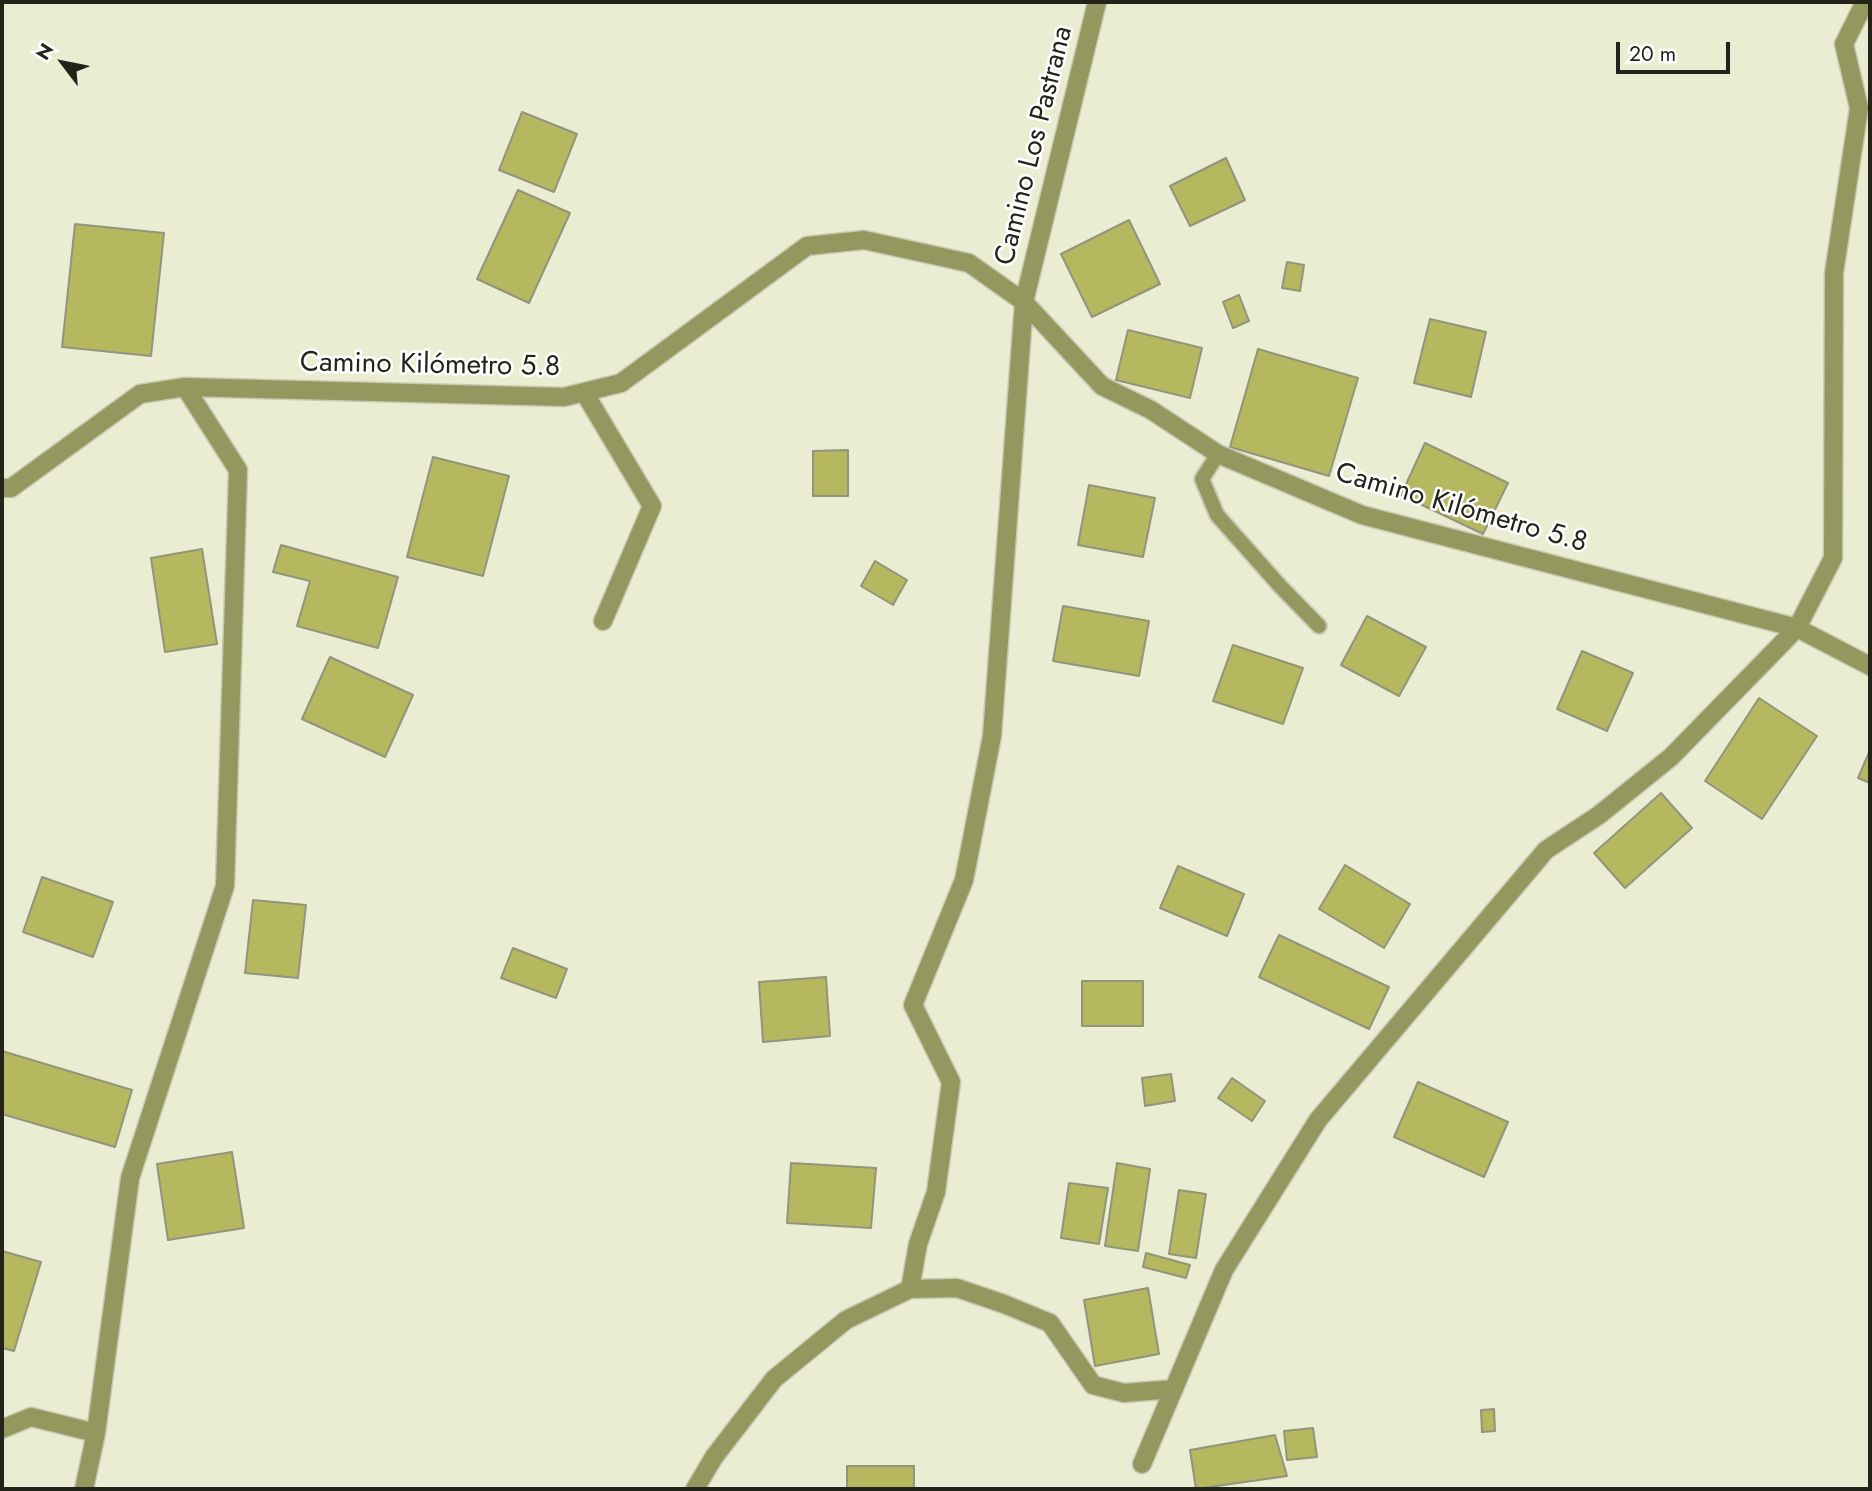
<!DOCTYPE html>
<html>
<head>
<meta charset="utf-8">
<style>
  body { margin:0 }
  #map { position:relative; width:1872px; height:1491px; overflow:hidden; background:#ebedd3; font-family:Jost,sans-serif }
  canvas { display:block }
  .frame { position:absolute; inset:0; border:4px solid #23231a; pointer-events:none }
  .north { position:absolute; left:28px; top:28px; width:70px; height:70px; -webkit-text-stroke:5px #fff; paint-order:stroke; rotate:302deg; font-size:19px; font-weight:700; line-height:28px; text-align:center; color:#23231a }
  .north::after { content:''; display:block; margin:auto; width:24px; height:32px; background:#23231a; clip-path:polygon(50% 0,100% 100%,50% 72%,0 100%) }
  .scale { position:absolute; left:1616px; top:42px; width:114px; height:32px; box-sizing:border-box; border:4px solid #23231a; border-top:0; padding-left:9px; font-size:21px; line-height:24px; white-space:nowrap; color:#23231a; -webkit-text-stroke:5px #fff; paint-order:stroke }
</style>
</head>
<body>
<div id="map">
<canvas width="1872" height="1491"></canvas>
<div class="frame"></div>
<div class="north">N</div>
<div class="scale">20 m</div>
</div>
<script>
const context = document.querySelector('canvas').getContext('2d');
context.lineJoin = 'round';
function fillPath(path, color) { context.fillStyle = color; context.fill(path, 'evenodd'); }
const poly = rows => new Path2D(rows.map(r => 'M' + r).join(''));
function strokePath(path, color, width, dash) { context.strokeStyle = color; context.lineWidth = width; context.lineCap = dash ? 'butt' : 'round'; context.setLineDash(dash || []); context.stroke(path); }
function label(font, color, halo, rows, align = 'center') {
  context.font = font + ' Jost,sans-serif'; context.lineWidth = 5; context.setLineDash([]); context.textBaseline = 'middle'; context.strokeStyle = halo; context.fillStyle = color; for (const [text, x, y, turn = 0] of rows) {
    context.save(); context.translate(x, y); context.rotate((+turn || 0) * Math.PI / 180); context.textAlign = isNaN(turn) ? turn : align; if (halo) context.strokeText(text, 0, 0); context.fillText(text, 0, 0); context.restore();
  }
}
const building = poly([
  [522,112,577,134,554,192,499,170,522,112],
  [1226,158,1245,200,1190,226,1170,186,1226,158],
  [518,190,570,213,529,303,477,279,518,190],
  [1129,220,1160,284,1092,317,1061,254,1129,220],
  [75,224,164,233,151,356,62,347,75,224],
  [1287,262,1304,265,1300,291,1282,288,1287,262],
  [1239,295,1249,321,1233,328,1223,302,1239,295],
  [1430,319,1486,332,1471,397,1414,383,1430,319],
  [1128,330,1202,348,1190,398,1116,380,1128,330],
  [1258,349,1358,378,1329,476,1230,447,1258,349],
  [1425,443,1508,483,1483,534,1401,495,1425,443],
  [848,450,848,496,813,496,813,451,848,450],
  [433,457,509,476,483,576,407,557,433,457],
  [1089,485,1155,498,1143,557,1078,545,1089,485],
  [281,545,398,577,378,648,297,626,310,581,273,572,281,545],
  [202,549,217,644,165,652,151,558,202,549],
  [875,561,907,580,893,605,861,586,875,561],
  [1063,606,1149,621,1139,676,1053,661,1063,606],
  [1367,616,1426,647,1399,696,1341,665,1367,616],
  [1233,645,1303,668,1283,724,1213,701,1233,645],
  [1582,651,1633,673,1607,731,1557,709,1582,651],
  [330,657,413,695,385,757,302,719,330,657],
  [1759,698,1817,736,1762,819,1705,781,1759,698],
  [1870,750,1870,783,1858,778,1870,750],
  [1661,793,1692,828,1625,888,1594,853,1661,793],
  [1345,865,1410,904,1384,948,1319,909,1345,865],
  [1178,866,1244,894,1227,936,1160,908,1178,866],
  [42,877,113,902,93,957,23,932,42,877],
  [253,900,306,905,298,978,245,973,253,900],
  [1279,935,1389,987,1369,1029,1259,977,1279,935],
  [513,948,567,969,556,998,501,978,513,948],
  [826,977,830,1036,763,1042,759,982,826,977],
  [1082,981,1143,981,1143,1026,1082,1026,1082,981],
  [2,1051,132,1090,115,1147,2,1114,2,1051],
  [1171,1074,1175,1101,1145,1106,1142,1078,1171,1074],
  [1232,1078,1265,1101,1252,1121,1218,1098,1232,1078],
  [1418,1082,1508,1122,1484,1177,1394,1137,1418,1082],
  [232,1152,244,1228,168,1240,157,1164,232,1152],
  [791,1163,876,1168,871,1228,787,1223,791,1163],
  [1117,1163,1150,1169,1138,1251,1105,1246,1117,1163],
  [1069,1183,1108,1188,1099,1244,1061,1238,1069,1183],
  [1179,1190,1206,1194,1196,1258,1169,1254,1179,1190],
  [2,1251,41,1262,14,1351,2,1348,2,1251],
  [1146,1253,1190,1265,1186,1278,1143,1267,1146,1253],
  [1148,1288,1159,1354,1095,1366,1084,1300,1148,1288],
  [1494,1409,1495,1431,1482,1432,1481,1410,1494,1409],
  [1313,1428,1317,1457,1287,1460,1284,1431,1313,1428],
  [1275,1435,1287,1476,1196,1489,1190,1450,1275,1435],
  [847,1466,914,1466,914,1489,847,1489,847,1466]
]);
fillPath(building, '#b5b85e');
strokePath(building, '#92947c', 2);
const lane = poly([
  [1218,454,1202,479,1217,515,1280,586,1319,626]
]);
const street = poly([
  [584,392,652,506,603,621],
  [2,488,11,488,140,394,185,387,564,397,621,383,807,246,864,240,969,263,1024,302,1102,386,1151,410,1218,454,1362,515,1797,628,1870,666],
  [910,1289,918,1244,936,1192,951,1082,913,1005,964,880,992,736,1024,302,1097,2],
  [2,1429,31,1417,96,1433],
  [1142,1464,1224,1270,1318,1120,1546,850,1599,815,1671,757,1797,628,1833,558,1834,273,1859,108,1844,44,1865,2],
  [84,1489,96,1433,130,1178,225,886,238,470,185,387],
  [695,1489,714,1457,774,1379,846,1320,910,1289,957,1288,1004,1304,1050,1323,1093,1385,1124,1393,1174,1389]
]);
strokePath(lane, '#c7c9b2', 18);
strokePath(street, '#c7c9b2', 21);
strokePath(lane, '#95985e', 14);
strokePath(street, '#95985e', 18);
label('28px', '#23231a', '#fff', [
  ["Camino Los Pastrana",1035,146,-76],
  ["Camino Kilómetro 5.8",430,366,1],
  ["Camino Kilómetro 5.8",1461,509,16]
]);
</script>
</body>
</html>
